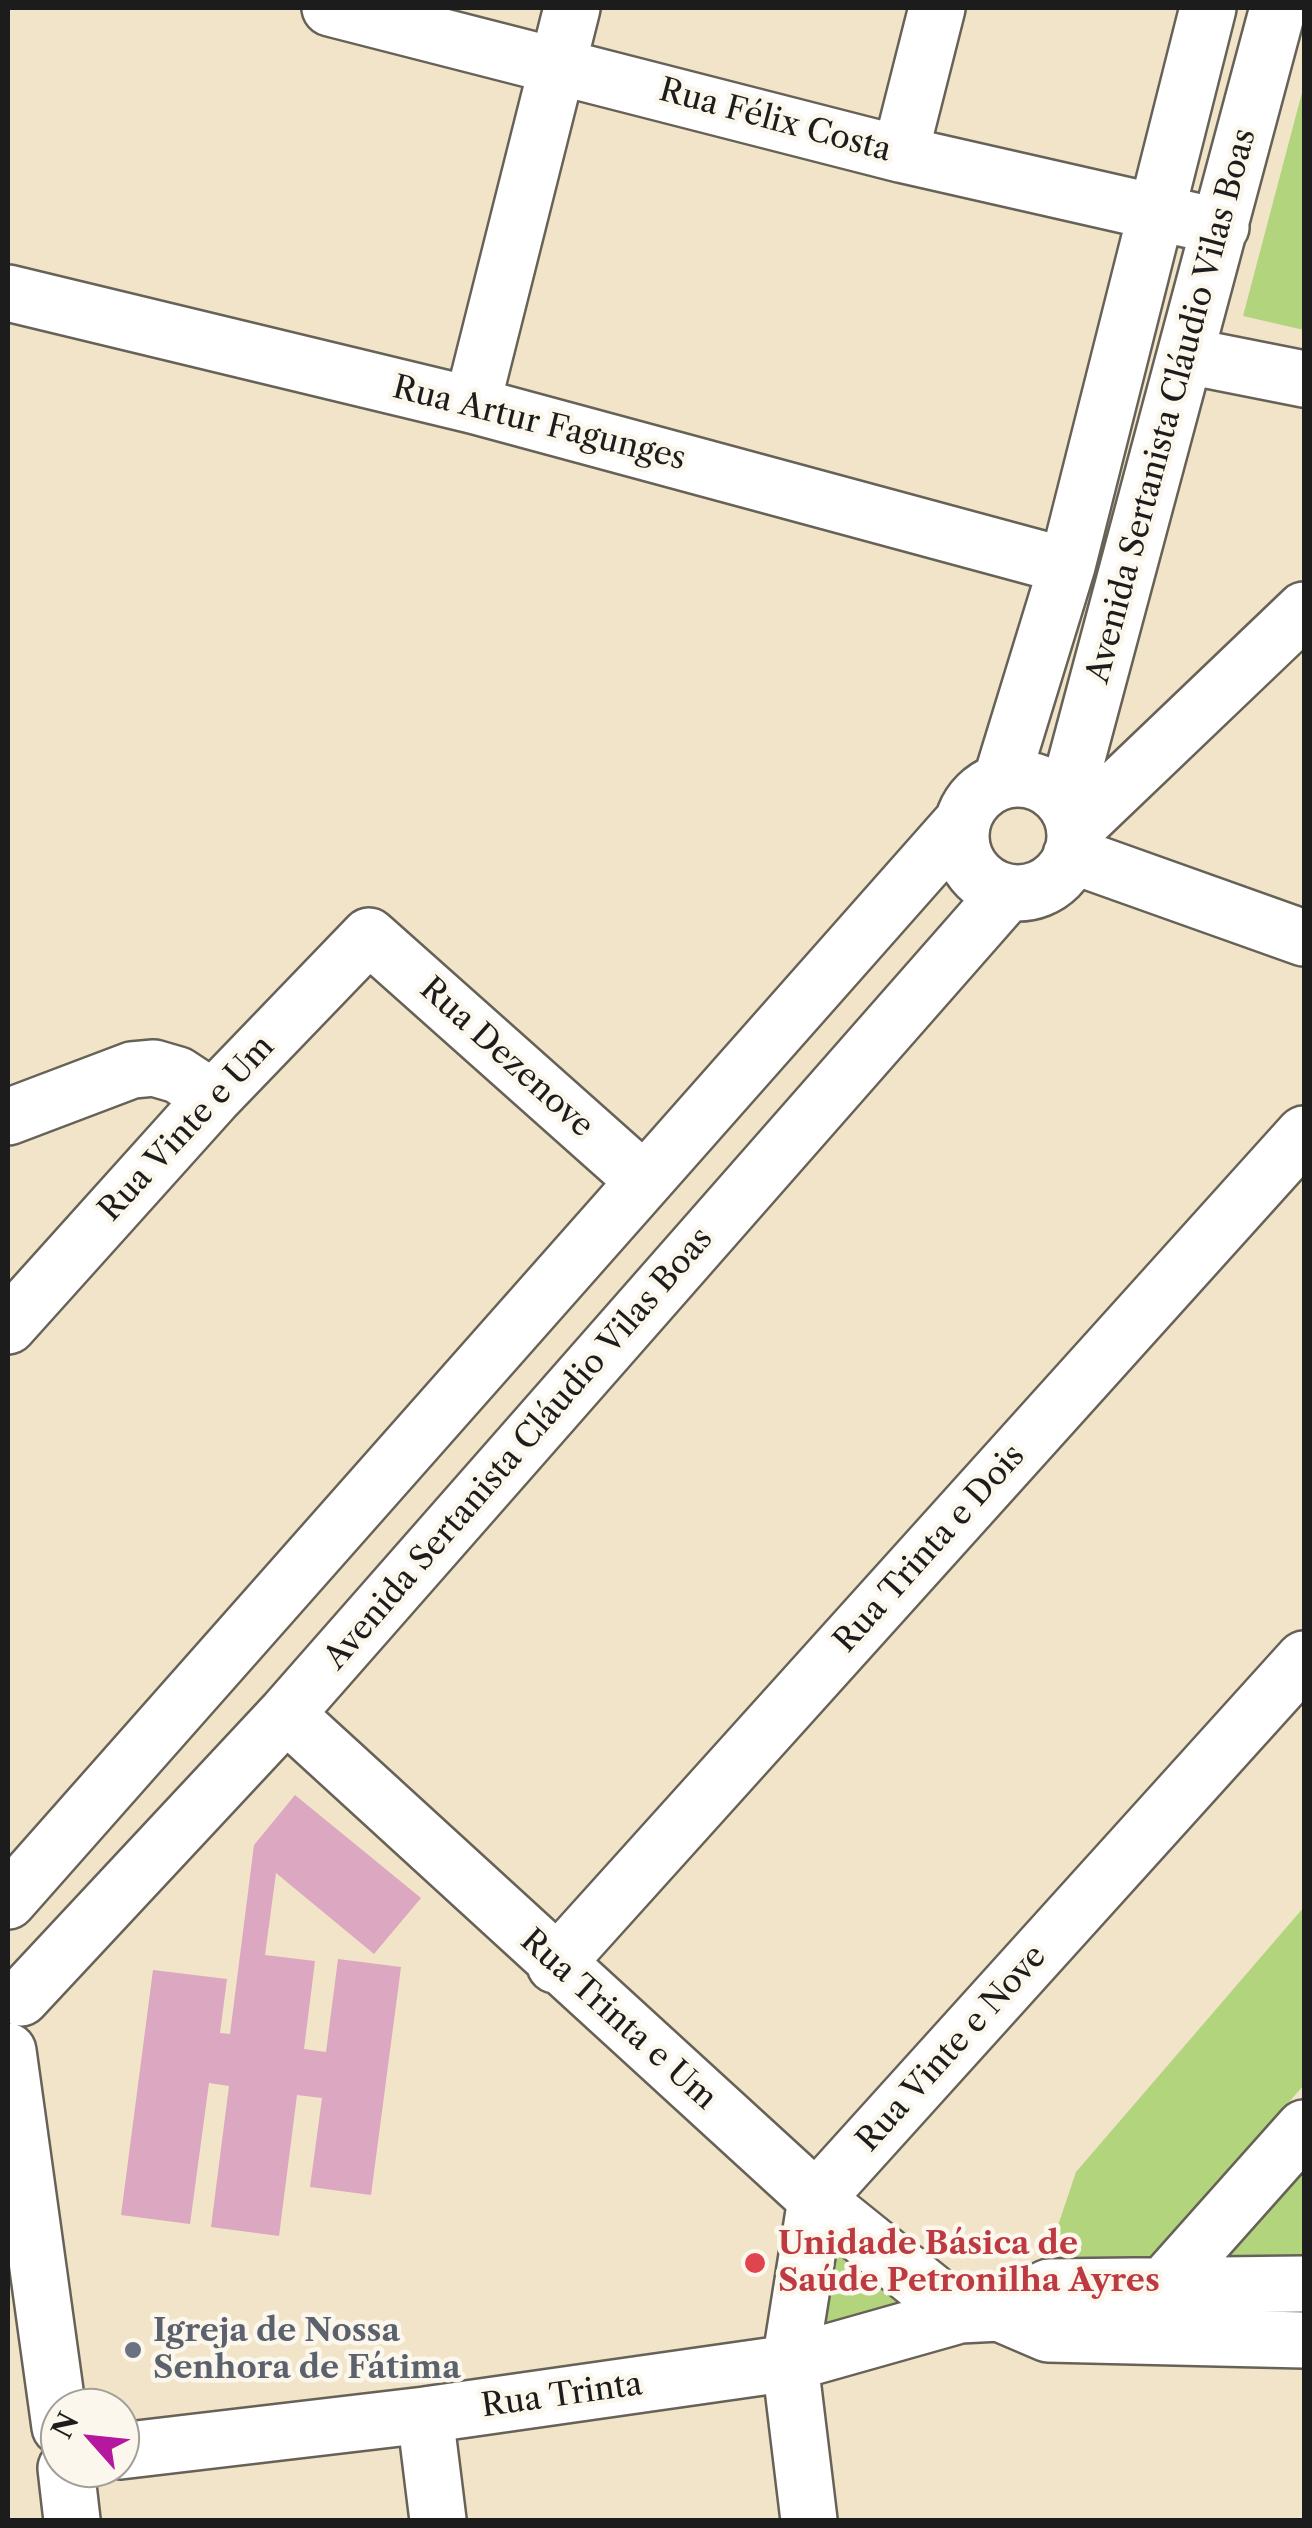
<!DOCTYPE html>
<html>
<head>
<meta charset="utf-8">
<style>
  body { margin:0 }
  #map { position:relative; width:1312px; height:2528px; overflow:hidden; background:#f1e4c8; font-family:"Libre Caslon Text",serif }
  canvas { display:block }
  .frame { position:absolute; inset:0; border:10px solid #1c1c1c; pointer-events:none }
  .north { position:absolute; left:40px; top:2388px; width:100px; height:100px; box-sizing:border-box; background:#fbf7ec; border:2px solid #a29f99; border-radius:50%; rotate:297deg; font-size:28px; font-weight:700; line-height:40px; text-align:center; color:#1c1c1c }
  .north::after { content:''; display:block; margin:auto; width:35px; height:45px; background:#b5179e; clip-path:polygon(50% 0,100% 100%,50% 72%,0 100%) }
</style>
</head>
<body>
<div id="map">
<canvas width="1312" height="2528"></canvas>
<div class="frame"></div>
<div class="north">N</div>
</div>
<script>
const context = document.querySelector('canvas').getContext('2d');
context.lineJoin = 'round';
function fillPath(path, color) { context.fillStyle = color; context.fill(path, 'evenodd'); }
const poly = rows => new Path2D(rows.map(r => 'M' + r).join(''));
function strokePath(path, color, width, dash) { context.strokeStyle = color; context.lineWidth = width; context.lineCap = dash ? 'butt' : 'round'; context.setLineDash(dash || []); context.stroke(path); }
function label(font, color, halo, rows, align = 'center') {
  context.font = font + ' "Libre Caslon Text",serif'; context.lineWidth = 9; context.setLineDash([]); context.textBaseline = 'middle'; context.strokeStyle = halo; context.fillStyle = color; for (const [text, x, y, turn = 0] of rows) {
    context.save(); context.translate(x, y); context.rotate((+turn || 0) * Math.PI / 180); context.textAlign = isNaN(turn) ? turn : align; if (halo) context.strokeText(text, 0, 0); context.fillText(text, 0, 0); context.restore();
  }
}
fillPath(poly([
  [1304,85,1304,330,1243,316],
  [1304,1907,1304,2085,1146,2262,1045,2264,1076,2172],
  [1304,2149,1304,2270,1194,2269],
  [826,2235,910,2307,812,2337]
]), '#b2d47c');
fillPath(poly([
  [295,1795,421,1898,374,1954,276,1873,265,1955,315,1961,304,2049,326,2052,338,1959,401,1967,371,2195,310,2187,322,2098,297,2095,279,2236,211,2227,229,2086,209,2083,190,2224,121,2215,153,1970,227,1979,220,2033,230,2034,254,1845]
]), '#dca7c0');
const minor = poly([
  [330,8,900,154,1221,227],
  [900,154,937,8],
  [8,293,472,405,1067,566],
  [1188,356,1304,379],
  [472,405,572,8],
  '961 836a57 57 0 1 1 114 0a57 57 0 1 1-114 0Z',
  [1001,781,1067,566,1208,8],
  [1065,803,1278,8],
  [1075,829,1304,610],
  [1071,855,1304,938],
  [8,1117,132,1070,154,1068,178,1075,213,1098],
  [8,1326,213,1098,369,936,643,1180],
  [286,1714,816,2199,960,2315],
  [8,1901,963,821],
  [555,1965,1304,1134],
  [21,1998,286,1714,1008,892],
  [8,2051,60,2427],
  [1166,2283,1304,2128],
  [999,2313,1048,2334,1304,2340],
  [425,2415,438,2520],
  [120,2451,425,2415,790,2363,960,2315,999,2313,1049,2287,1304,2284],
  [66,2468,72,2520],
  [809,2520,790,2363,816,2199,1304,1659]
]);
strokePath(minor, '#676258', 60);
strokePath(minor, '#fff', 55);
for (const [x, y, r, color] of [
  [755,2263,12,"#e0444e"],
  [133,2350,10,"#6b7280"]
]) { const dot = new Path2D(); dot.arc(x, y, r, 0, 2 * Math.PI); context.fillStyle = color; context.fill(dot); strokePath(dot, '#fbf7ec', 4); }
label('32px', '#1c1c1c', '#fbf7ec', [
  ["Rua Félix Costa",775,121,15],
  ["Avenida Sertanista Cláudio Vilas Boas",1172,406,-75],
  ["Rua Artur Fagunges",539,424,14],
  ["Rua Dezenove",506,1058,42],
  ["Rua Vinte e Um",187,1129,-47],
  ["Avenida Sertanista Cláudio Vilas Boas",519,1449,-49],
  ["Rua Trinta e Dois",930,1549,-48],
  ["Rua Trinta e Um",618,2020,42],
  ["Rua Vinte e Nove",952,2049,-48],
  ["Rua Trinta",562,2396,-8]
]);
label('bold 32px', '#be3a42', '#fbf7ec', [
  ["Unidade Básica de",778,2245],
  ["Saúde Petronilha Ayres",778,2282]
], 'left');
label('bold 32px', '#5b616d', '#fbf7ec', [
  ["Igreja de Nossa",153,2332],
  ["Senhora de Fátima",153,2369]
], 'left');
</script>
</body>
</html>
